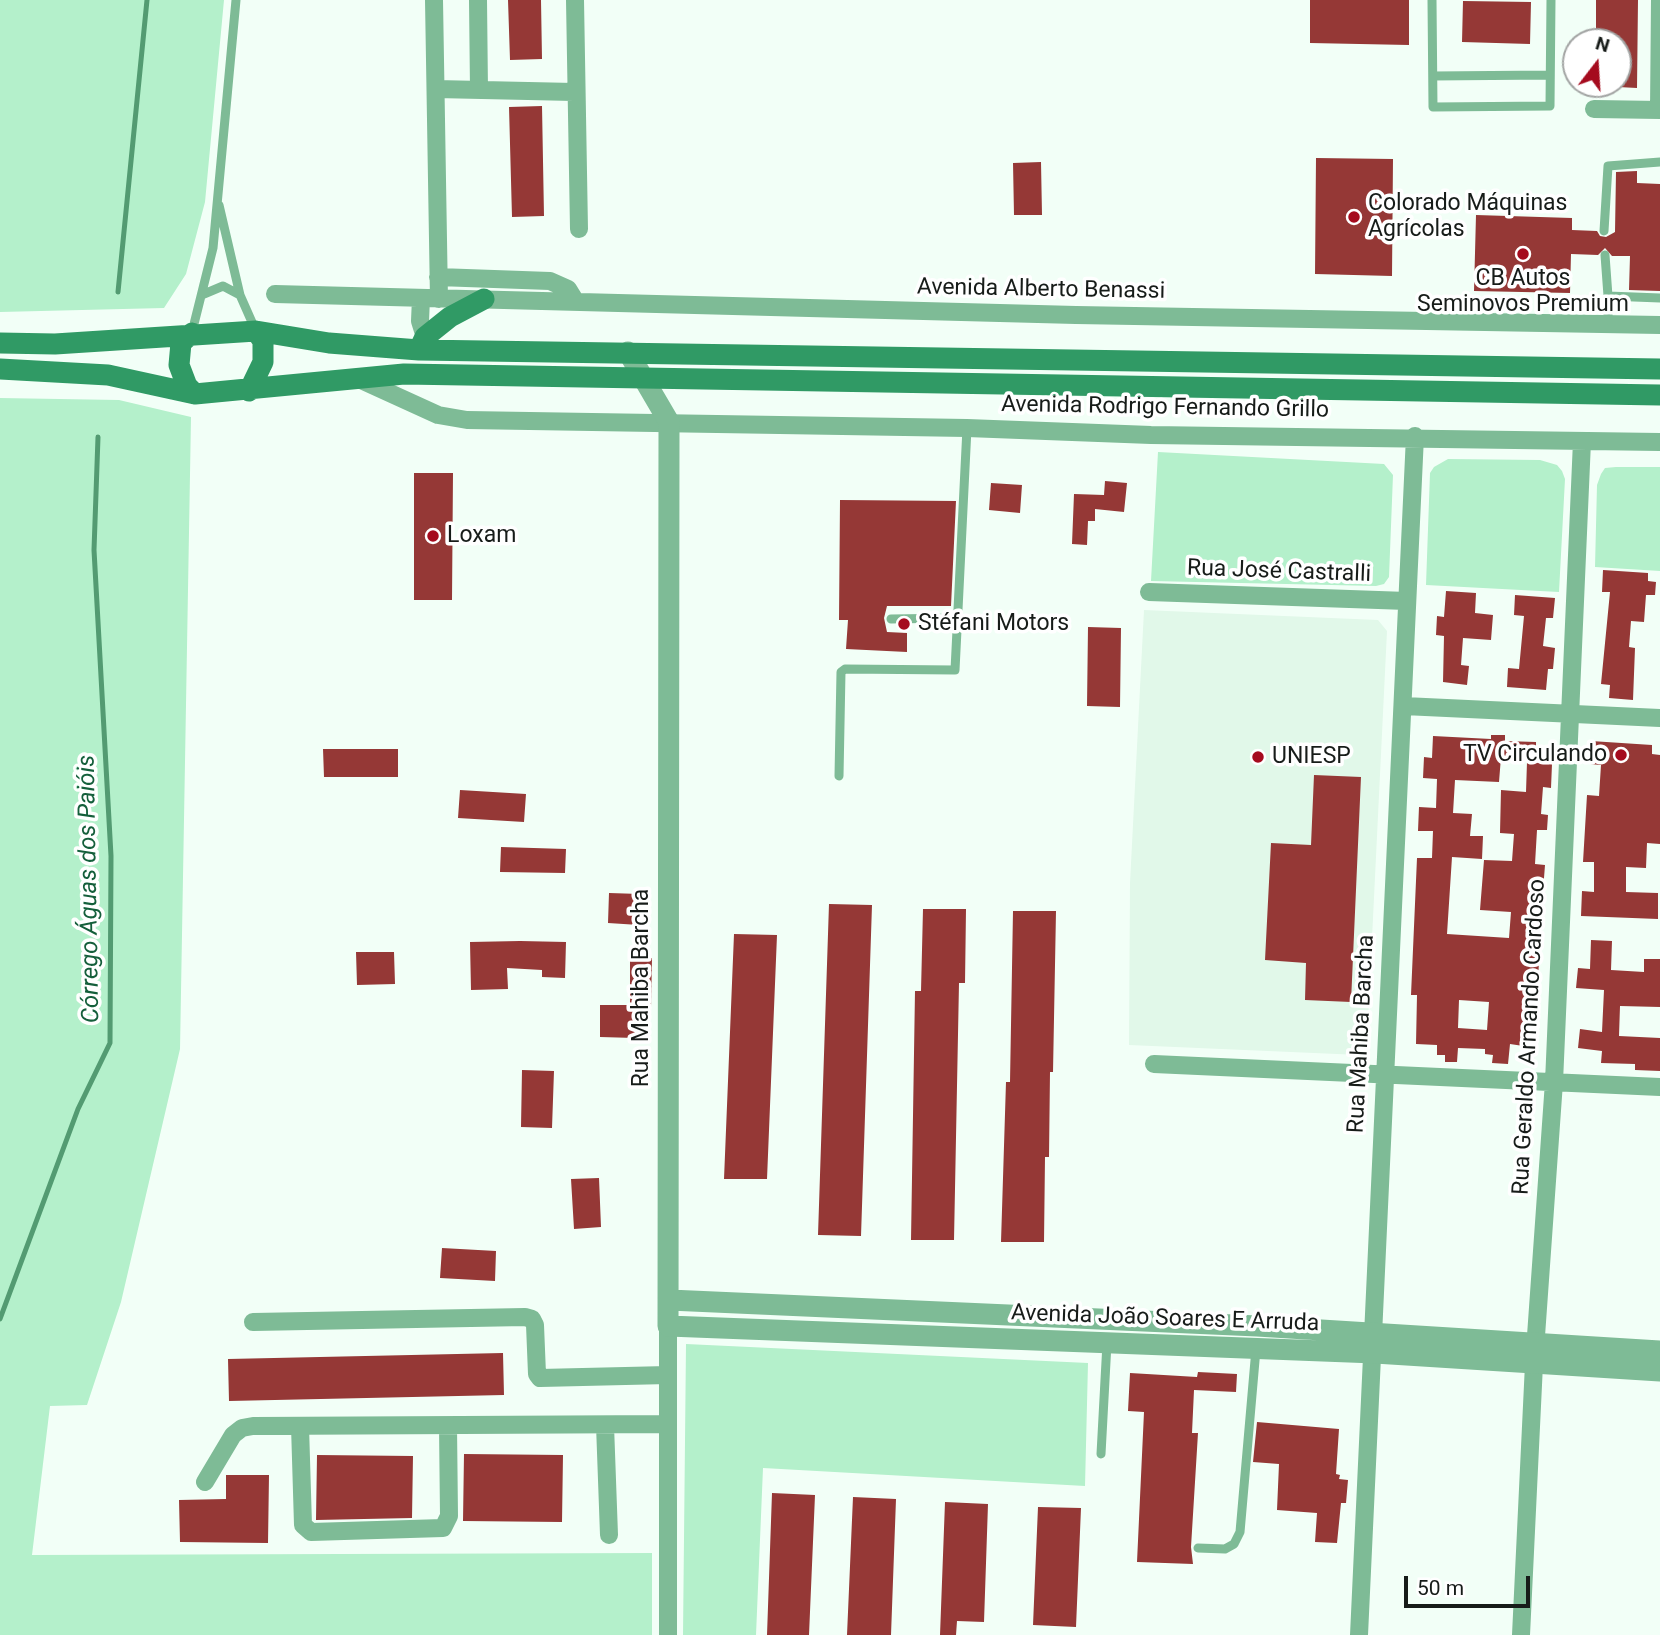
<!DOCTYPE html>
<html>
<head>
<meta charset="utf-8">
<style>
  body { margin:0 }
  #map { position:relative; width:1660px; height:1635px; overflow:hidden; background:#f2fff7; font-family:Roboto,sans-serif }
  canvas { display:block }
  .north { position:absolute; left:1562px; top:28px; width:70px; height:70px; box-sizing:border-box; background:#fff; border:2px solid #a2a4a3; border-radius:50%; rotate:17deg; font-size:19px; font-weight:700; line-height:28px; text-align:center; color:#171c19 }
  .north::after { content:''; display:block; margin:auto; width:24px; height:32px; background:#a50b1e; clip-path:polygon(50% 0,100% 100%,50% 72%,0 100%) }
  .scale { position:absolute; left:1404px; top:1576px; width:126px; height:32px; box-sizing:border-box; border:4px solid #171c19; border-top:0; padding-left:9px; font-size:21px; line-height:24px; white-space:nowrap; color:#171c19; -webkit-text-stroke:5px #fff; paint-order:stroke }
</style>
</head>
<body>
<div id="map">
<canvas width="1660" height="1635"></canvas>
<div class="north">N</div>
<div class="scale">50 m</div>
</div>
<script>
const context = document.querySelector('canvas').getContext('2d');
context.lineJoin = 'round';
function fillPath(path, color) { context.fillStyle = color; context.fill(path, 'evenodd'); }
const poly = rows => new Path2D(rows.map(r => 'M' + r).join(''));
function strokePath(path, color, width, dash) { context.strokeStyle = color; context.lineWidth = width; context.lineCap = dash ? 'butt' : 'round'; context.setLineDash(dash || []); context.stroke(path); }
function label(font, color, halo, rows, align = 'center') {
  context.font = font + ' Roboto,sans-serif'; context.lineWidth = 7; context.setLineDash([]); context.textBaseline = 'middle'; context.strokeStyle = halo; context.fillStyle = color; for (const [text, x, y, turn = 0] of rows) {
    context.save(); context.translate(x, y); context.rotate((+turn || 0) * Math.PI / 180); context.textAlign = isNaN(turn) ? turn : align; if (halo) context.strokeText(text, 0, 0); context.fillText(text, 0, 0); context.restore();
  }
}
fillPath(poly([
  [1144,610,1378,620,1387,631,1367,1041,1360,1055,1129,1045,1130,883]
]), '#e1f8e9');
fillPath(poly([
  [0,0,224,0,205,202,186,274,164,308,0,312],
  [0,398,119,400,191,417,180,1049,121,1302,87,1405,50,1406,32,1555,652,1553,652,1635,0,1635],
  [1158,452,1384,464,1393,475,1389,577,1384,584,1376,586,1151,581],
  [1448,459,1540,460,1557,465,1562,471,1565,479,1559,592,1426,585,1430,473,1434,467],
  [1660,467,1660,571,1595,567,1597,485,1601,474,1605,468,1616,467],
  [686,1344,1088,1363,1085,1486,763,1468,756,1635,683,1635]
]), '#b4f0cb');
strokePath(poly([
  [118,292,147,0],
  [0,1319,78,1109,110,1043,111,856,94,550,98,437]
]), '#539b72', 5);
fillPath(poly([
  [508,0,541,0,542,59,510,60],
  [1310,0,1409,0,1409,45,1310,43],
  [1596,0,1638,0,1637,88,1618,87,1618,42,1596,42],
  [1463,1,1531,2,1530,44,1462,42],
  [542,106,544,216,512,217,509,107],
  [1316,158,1393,159,1392,276,1315,274],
  [1041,162,1042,215,1014,215,1013,163],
  [1637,171,1637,183,1660,184,1660,291,1629,290,1630,256,1612,256,1605,248,1598,255,1571,254,1570,293,1474,291,1476,215,1572,218,1572,230,1597,231,1600,236,1606,237,1615,232,1616,172],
  [414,473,453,473,452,600,414,600],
  [1105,481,1127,483,1124,512,1095,509,1095,521,1088,521,1087,545,1072,544,1074,494,1104,495],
  [991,483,1022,485,1020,513,989,510],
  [840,500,956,501,951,606,887,606,884,618,887,632,907,633,907,652,846,649,848,620,839,620],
  [1603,570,1648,573,1648,581,1656,582,1655,595,1646,595,1644,622,1631,621,1629,647,1635,648,1633,700,1609,698,1610,685,1601,684,1610,592,1602,592],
  [1446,591,1476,593,1475,613,1493,615,1491,640,1463,638,1461,665,1469,666,1467,685,1443,682,1444,636,1436,635,1437,616,1444,617],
  [1515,595,1555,598,1553,618,1546,618,1543,646,1555,648,1553,669,1548,669,1546,690,1507,687,1508,668,1519,669,1524,616,1514,615],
  [1088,627,1121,628,1120,707,1087,706],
  [1491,735,1505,735,1505,741,1536,742,1536,757,1501,757,1499,782,1455,780,1453,813,1472,814,1470,836,1483,836,1482,859,1452,857,1447,934,1509,938,1511,912,1480,910,1484,860,1512,861,1514,834,1500,833,1501,790,1526,792,1527,762,1552,764,1551,788,1543,787,1541,814,1548,815,1547,830,1537,830,1535,864,1545,865,1542,904,1539,904,1539,913,1536,913,1534,939,1540,939,1537,1003,1530,1047,1510,1044,1508,1064,1492,1063,1493,1055,1485,1054,1485,1049,1458,1048,1457,1062,1445,1062,1445,1055,1437,1055,1437,1045,1416,1044,1417,995,1411,995,1417,858,1432,858,1433,831,1418,831,1419,807,1436,808,1437,779,1423,778,1424,757,1432,758,1433,736,1491,739],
  [1459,1000,1489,1002,1487,1030,1458,1028],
  [1591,741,1652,745,1652,754,1660,755,1660,844,1647,843,1646,868,1626,867,1626,892,1658,893,1658,919,1581,916,1582,891,1594,892,1594,862,1583,862,1587,795,1599,796,1601,765,1590,764],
  [323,749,398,749,398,777,324,777],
  [1314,775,1361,777,1351,1002,1305,1000,1306,963,1265,960,1271,843,1311,845],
  [460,790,526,794,524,822,458,818],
  [501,847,566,849,565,873,500,872],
  [609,893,640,894,639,925,608,923],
  [829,904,872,905,861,1236,818,1235],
  [923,909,966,909,965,983,959,983,954,1240,911,1240,915,991,921,991],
  [1013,911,1056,911,1053,1072,1050,1072,1049,1157,1045,1157,1044,1242,1001,1242,1006,1082,1010,1082],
  [734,934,777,935,767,1179,724,1179],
  [1591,940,1612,941,1611,970,1644,972,1644,959,1660,959,1660,1007,1620,1006,1619,1036,1660,1038,1660,1071,1635,1070,1635,1064,1601,1063,1602,1051,1578,1048,1580,1029,1602,1032,1604,990,1576,988,1578,968,1590,969],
  [520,941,566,942,565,978,542,977,542,970,507,968,508,989,471,990,470,942],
  [356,952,394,952,395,984,357,985],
  [630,958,652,958,651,1008,635,1008,635,1038,600,1037,600,1005,630,1005],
  [522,1070,554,1071,552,1128,521,1127],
  [599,1178,601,1227,574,1229,571,1179],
  [442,1248,496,1251,495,1281,440,1278],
  [503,1353,504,1395,229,1401,228,1359],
  [1198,1372,1237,1374,1236,1392,1194,1390,1192,1433,1198,1433,1191,1547,1193,1564,1137,1562,1144,1412,1128,1411,1130,1373,1197,1377],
  [1257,1422,1339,1429,1336,1474,1340,1475,1339,1479,1348,1480,1346,1503,1341,1503,1337,1543,1315,1542,1317,1513,1277,1510,1279,1464,1253,1462],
  [464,1454,563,1455,562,1522,463,1521],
  [317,1455,413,1456,412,1518,316,1520],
  [226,1475,269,1475,268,1543,180,1542,179,1500,226,1499],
  [772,1493,815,1495,809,1635,767,1635],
  [853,1497,896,1499,891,1635,847,1635],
  [945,1502,988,1504,984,1622,957,1621,956,1635,940,1635],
  [1038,1507,1081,1508,1076,1627,1033,1625]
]), '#953836');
strokePath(poly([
  [1432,0,1433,107,1550,106,1551,0],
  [1433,76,1550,75],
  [219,205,240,295,255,329],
  [1604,231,1608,166,1660,162],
  [1605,255,1608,296,1660,298],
  [204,294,223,286,240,295],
  [1608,296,1608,324],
  [192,332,213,248,236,0],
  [891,619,958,618],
  [839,776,841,672,845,669,955,670,967,428],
  [1101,1454,1107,1343],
  [1198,1548,1225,1549,1234,1544,1240,1532,1256,1349]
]), '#7ebb96', 9);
strokePath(poly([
  [434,0,439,299],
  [478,0,479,90],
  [575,0,579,229],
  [436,89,574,92],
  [1594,109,1660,110],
  [1659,110,1660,0],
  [438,277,550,281,568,289,576,302],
  [275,294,1076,315,1660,325],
  [421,298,420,321,425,337],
  [359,379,438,415,467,420,967,428,1151,435,1660,442],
  [1149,592,1407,601],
  [1404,706,1660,718],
  [1154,1064,1660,1087],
  [253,1322,525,1317,532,1319,535,1325,537,1374,540,1378,668,1375],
  [668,1326,668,1635],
  [605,1425,609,1535],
  [300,1426,303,1525,311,1532,443,1528,449,1516,448,1426],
  [205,1482,233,1435,242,1428,253,1426,668,1424],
  [1359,1635,1415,436],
  [1521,1635,1534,1364,1554,1082,1582,441]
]), '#7ebb96', 18);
strokePath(poly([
  [628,352,669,422,668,1326,1375,1353,1660,1371],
  [669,1300,1257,1326,1660,1351]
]), '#7ebb96', 21);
strokePath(poly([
  [192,333,181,343,179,365,187,386,195,394],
  [0,343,55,344,256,331,329,343,419,350,1660,369],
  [419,350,425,337,450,317,484,299],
  [0,369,108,375,195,394,404,374,1660,395],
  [249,391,263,362,263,341,256,331]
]), '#309a65', 21);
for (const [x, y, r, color] of [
  [1354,217,7,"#a50b1e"],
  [1523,254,7,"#a50b1e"],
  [433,536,7,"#a50b1e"],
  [904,624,7,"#a50b1e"],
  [1621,755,7,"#a50b1e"],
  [1258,757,7,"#a50b1e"]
]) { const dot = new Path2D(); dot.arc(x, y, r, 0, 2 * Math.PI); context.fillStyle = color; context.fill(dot); strokePath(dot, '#fff', 2.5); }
label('23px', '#171c19', '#fff', [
  ["Colorado Máquinas",1368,204],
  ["Agrícolas",1368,230],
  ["CB Autos",1523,279,"center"],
  ["Seminovos Premium",1523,305,"center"],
  ["Loxam",447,536],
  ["Stéfani Motors",918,624],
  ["TV Circulando",1607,755,"right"],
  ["UNIESP",1272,757]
], 'left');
label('23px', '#171c19', '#fff', [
  ["Avenida Alberto Benassi",1041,290,1],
  ["Avenida Rodrigo Fernando Grillo",1165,408,1],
  ["Rua José Castralli",1279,572,2],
  ["Rua Mahiba Barcha",642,988,-90],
  ["Rua Mahiba Barcha",1362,1034,-87],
  ["Rua Geraldo Armando Cardoso",1530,1037,-87],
  ["Avenida João Soares E Arruda",1165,1319,2]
]);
label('italic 24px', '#145f3b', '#fff', [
  ["Córrego Águas dos Paióis",90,889,-91]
]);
</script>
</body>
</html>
